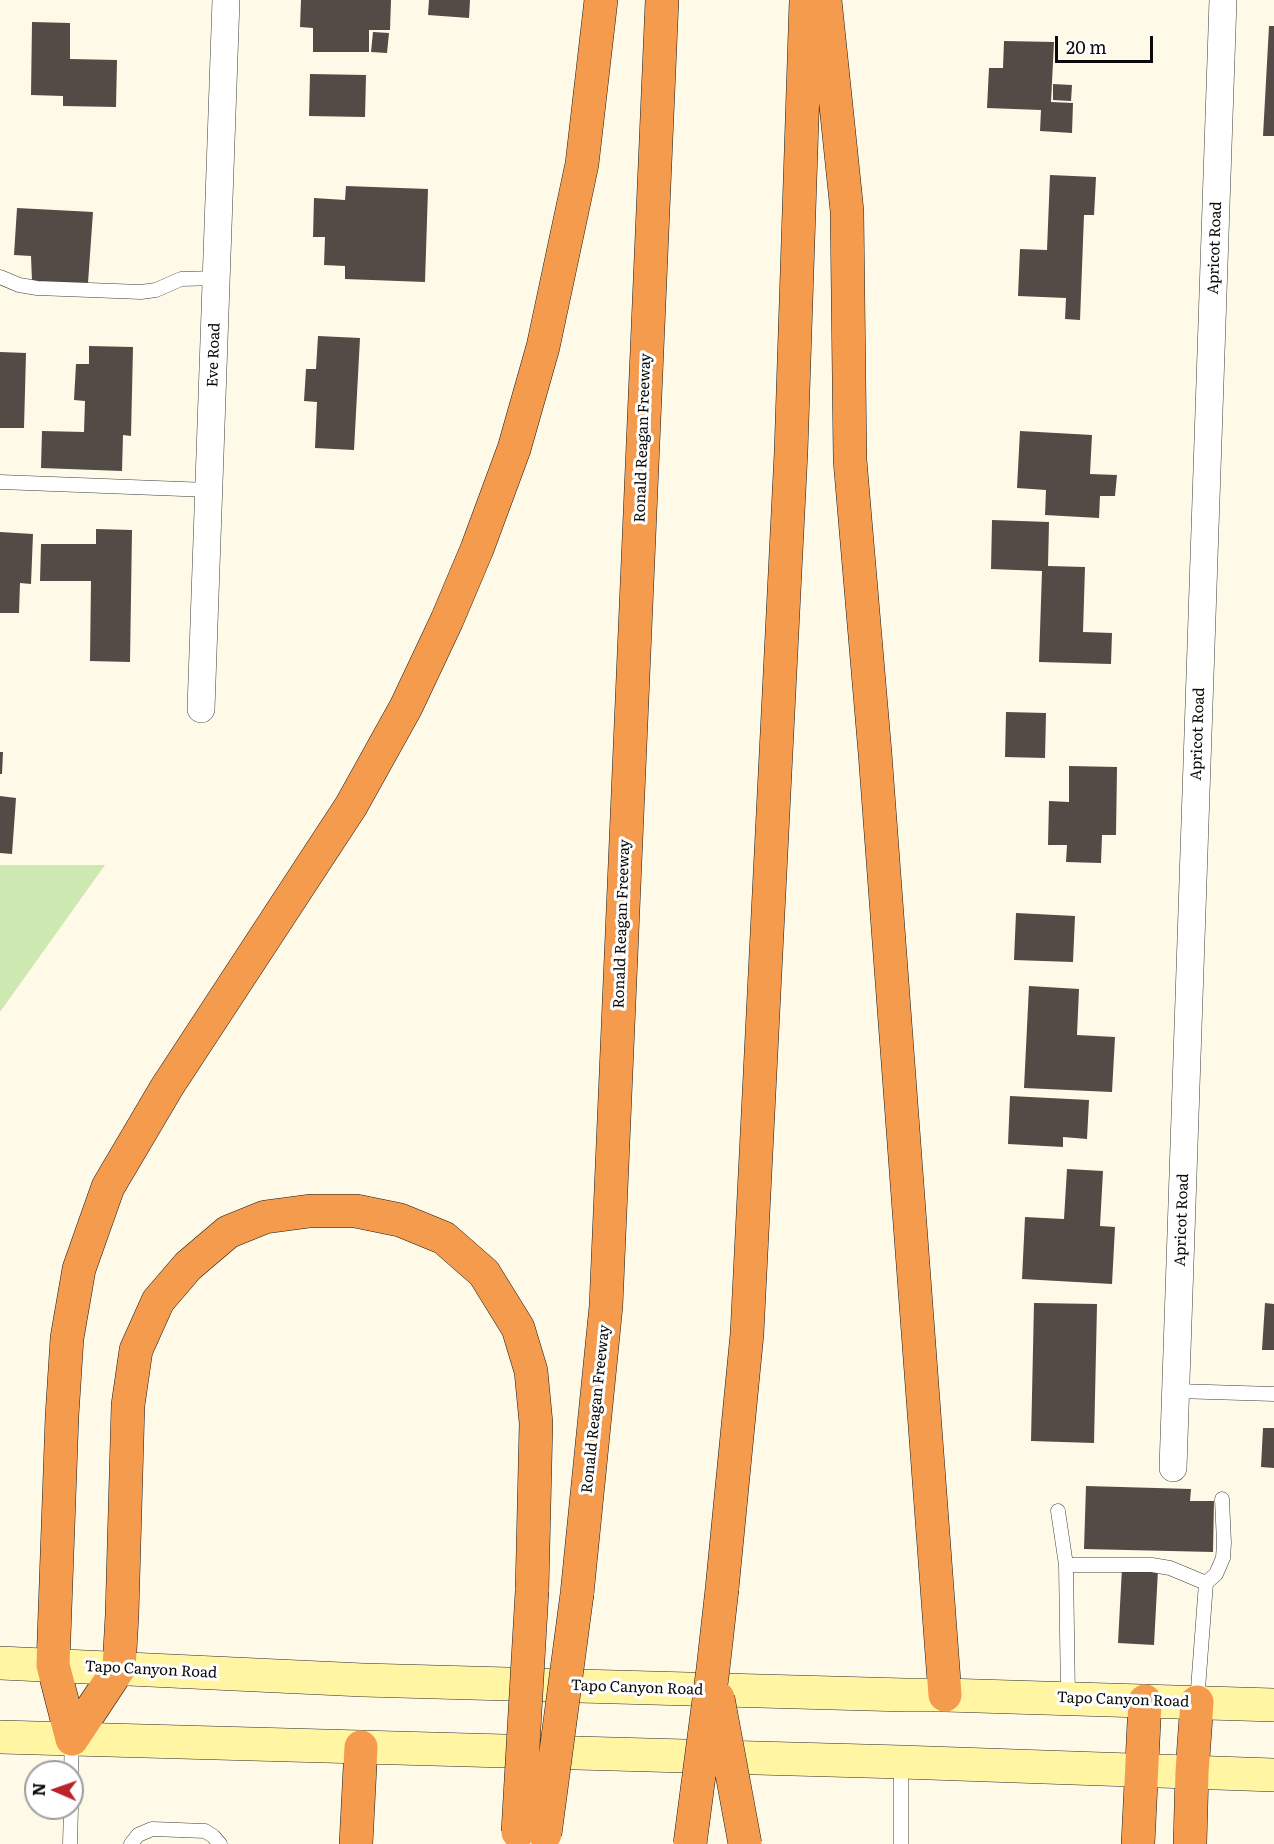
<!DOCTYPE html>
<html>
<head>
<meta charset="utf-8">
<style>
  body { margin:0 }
  #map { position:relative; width:1274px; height:1844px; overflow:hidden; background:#fffae7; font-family:Literata,serif }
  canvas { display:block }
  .north { position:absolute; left:24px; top:1760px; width:60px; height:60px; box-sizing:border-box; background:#fff; border:2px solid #9d9d9d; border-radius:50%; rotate:272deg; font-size:16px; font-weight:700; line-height:24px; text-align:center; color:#0a0a0a }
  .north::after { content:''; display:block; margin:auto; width:21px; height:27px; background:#b9232a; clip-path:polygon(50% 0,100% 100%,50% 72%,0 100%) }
  .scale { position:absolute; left:1055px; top:36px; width:98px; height:27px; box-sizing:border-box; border:3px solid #0a0a0a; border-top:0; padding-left:8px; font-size:18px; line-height:21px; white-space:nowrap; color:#0a0a0a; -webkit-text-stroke:4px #fff; paint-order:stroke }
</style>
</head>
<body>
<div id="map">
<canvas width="1274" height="1844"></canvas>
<div class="north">N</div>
<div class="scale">20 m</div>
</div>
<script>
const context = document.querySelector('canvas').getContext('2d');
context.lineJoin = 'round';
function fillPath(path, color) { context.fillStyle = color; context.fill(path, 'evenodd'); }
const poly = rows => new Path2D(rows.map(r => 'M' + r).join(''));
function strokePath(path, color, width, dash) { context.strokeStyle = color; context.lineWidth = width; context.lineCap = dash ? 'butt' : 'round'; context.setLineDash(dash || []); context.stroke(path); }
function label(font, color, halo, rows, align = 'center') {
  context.font = font + ' Literata,serif'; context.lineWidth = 6; context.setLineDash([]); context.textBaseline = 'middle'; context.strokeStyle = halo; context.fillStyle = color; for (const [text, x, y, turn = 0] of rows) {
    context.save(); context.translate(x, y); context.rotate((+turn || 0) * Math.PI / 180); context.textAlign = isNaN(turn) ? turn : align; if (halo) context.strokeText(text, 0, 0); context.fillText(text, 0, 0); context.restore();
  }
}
fillPath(poly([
  [0,865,105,865,0,1012]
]), '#cee8b2');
fillPath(poly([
  [301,0,391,0,390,30,369,30,369,52,313,52,313,28,300,27],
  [429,0,470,0,469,18,428,15],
  [32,22,70,23,70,59,117,60,116,107,63,106,63,96,31,95],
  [1269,26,1274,26,1274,136,1263,136],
  [373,32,389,33,387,53,371,52],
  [1004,41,1054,42,1051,102,1073,103,1072,133,1040,131,1041,110,987,108,989,68,1003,68],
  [310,74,366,75,365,117,309,116],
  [1053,84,1072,85,1071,101,1053,100],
  [1050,175,1096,177,1094,215,1084,215,1080,320,1065,319,1066,298,1018,296,1020,249,1047,250],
  [346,186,428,189,425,282,345,279,345,266,324,265,325,237,313,237,314,198,345,200],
  [17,208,93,212,88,283,32,281,31,256,14,255],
  [318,336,360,338,354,450,315,448,317,402,304,401,306,369,316,369],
  [89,346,133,347,131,436,123,435,122,471,41,468,42,431,84,432,85,401,74,400,76,364,89,364],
  [0,352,26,353,24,428,0,428],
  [1020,431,1092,435,1090,474,1117,475,1115,496,1100,496,1099,518,1045,515,1046,490,1017,488],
  [992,520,1049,522,1048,566,1085,567,1083,632,1112,633,1111,664,1039,662,1042,571,991,569],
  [96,529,132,530,130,662,90,661,91,581,40,581,41,544,96,544],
  [0,532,33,534,31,584,20,583,19,613,0,613],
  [1006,712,1046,713,1045,758,1005,757],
  [0,752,3,752,2,774,0,774],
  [1069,766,1117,767,1116,835,1102,835,1101,863,1066,862,1067,845,1048,845,1049,801,1069,802],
  [0,796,16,798,12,854,0,853],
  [1016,913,1075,916,1073,962,1014,960],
  [1029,986,1079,989,1077,1035,1115,1037,1112,1092,1024,1088],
  [1010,1096,1089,1100,1087,1139,1063,1137,1063,1147,1008,1144],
  [1067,1169,1103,1171,1100,1226,1115,1227,1112,1284,1022,1279,1025,1217,1064,1219],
  [1034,1303,1097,1304,1094,1443,1031,1441],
  [1265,1303,1274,1304,1274,1350,1262,1350],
  [1263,1428,1274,1428,1274,1468,1261,1467],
  [1086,1486,1191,1489,1190,1501,1214,1501,1213,1552,1084,1549],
  [1122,1568,1158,1570,1154,1645,1118,1643]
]), '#524b46');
const lane = poly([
  [0,277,19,285,37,288,141,292,156,290,181,279,217,278],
  [0,482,209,490],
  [1176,1391,1274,1394],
  [1058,1511,1066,1565,1068,1698],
  [1066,1565,1152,1565,1170,1568,1206,1583],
  [1197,1702,1206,1583,1216,1574,1223,1558,1224,1543,1222,1499],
  [901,1762,901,1844],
  [71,1772,72,1739],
  [70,1844,71,1808],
  [131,1844,138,1835,152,1829,205,1831,213,1836,220,1844]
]);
const street = poly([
  [201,709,226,0],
  [1173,1468,1223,0]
]);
const secondary = poly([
  [0,1663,363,1680,905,1695,945,1695,1274,1705],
  [0,1737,901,1762,1274,1775]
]);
const highway = poly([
  [825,0,847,211,850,460,875,753,945,1695],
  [722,1589,747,1334,791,452,806,0],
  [577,1594,606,1306,662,0],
  [72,1739,53,1665,62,1416,67,1338,79,1269,108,1187,167,1087,351,806,406,707,447,620,477,549,514,449,543,347,582,164,601,0],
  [72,1739,119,1668,122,1615,128,1405,136,1350,158,1301,188,1266,228,1232,265,1217,310,1211,356,1211,400,1220,444,1238,484,1273,518,1328,531,1371,536,1423,532,1591],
  [356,1844,361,1747],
  [1138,1844,1145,1701],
  [1190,1844,1192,1772,1197,1702]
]);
strokePath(lane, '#3d3d3d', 15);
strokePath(street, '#3d3d3d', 28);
strokePath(secondary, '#2c2c2c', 34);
strokePath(highway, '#1b1b1b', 34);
strokePath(lane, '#fff', 14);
strokePath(street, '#fff', 27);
strokePath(secondary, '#fff5a2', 33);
strokePath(highway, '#f59b4e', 33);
const highwayBridge = poly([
  [718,1698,745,1844],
  [518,1832,532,1591],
  [545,1834,577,1594],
  [690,1844,713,1669,722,1589]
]);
strokePath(highwayBridge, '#1b1b1b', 34, []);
strokePath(highwayBridge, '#f59b4e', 33);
label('15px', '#0a0a0a', '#fff', [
  ["Apricot Road",1215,248,-88],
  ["Eve Road",214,355,-88],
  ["Ronald Reagan Freeway",643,438,-88],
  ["Apricot Road",1198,734,-88],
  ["Ronald Reagan Freeway",622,924,-88],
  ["Apricot Road",1182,1220,-88],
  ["Ronald Reagan Freeway",596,1409,-84],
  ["Tapo Canyon Road",151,1670,3],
  ["Tapo Canyon Road",637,1688,2],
  ["Tapo Canyon Road",1123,1700,2]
]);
</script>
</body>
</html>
